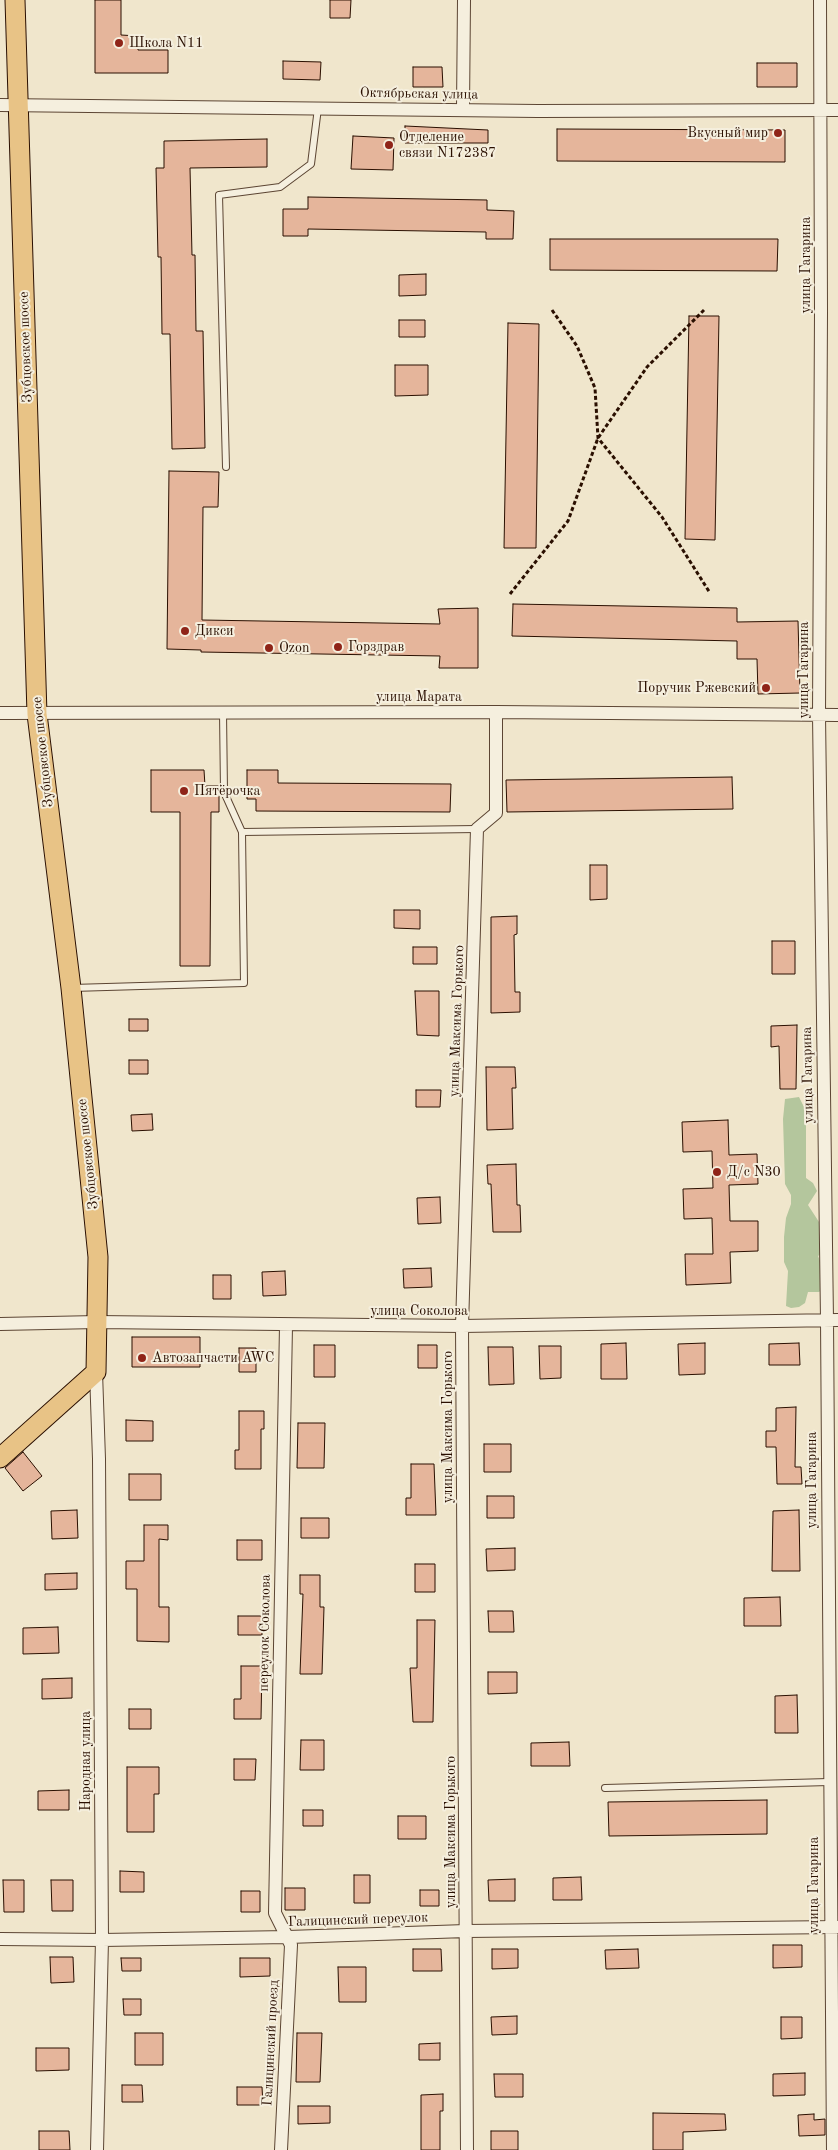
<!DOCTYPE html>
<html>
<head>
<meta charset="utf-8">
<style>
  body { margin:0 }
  canvas { display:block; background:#f0e6cc }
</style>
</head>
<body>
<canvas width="838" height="2150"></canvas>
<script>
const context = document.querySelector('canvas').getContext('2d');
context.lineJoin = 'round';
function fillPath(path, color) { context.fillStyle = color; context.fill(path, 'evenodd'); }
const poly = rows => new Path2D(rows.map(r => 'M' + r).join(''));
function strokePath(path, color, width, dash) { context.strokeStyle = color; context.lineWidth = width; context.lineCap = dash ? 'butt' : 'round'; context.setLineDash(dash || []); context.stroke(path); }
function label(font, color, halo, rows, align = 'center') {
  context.font = font + ' "Old Standard TT",serif'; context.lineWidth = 4; context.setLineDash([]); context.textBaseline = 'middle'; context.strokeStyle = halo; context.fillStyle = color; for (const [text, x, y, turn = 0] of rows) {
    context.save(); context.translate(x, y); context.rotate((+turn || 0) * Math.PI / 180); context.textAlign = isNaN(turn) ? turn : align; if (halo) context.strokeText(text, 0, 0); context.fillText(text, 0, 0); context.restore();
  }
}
fillPath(poly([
  [799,1097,806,1111,806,1178,813,1183,817,1191,808,1205,819,1222,819,1241,822,1253,818,1256,823,1268,824,1288,819,1292,808,1292,805,1303,799,1307,791,1308,786,1306,788,1271,784,1262,784,1237,786,1218,791,1204,791,1195,785,1184,783,1119,785,1099]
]), '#b4c69d');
const building = poly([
  [95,0,121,0,121,35,138,36,138,50,168,50,168,73,95,73,95,0],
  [330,0,351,0,350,18,330,18,330,0],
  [283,61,321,62,320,80,283,79,283,61],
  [757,63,797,63,797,87,757,87,757,63],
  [413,67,442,67,443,87,413,87,413,67],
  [405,126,488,130,488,143,405,143,405,126],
  [557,129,785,130,785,162,557,161,557,129],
  [353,136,394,138,393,170,351,169,353,136],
  [267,139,267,167,190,168,192,255,195,255,196,331,203,331,205,448,172,449,170,334,162,334,161,257,158,257,156,168,164,168,164,141,267,139],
  [308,197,487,200,487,210,514,211,513,239,486,239,486,232,308,229,308,236,283,236,283,209,308,209,308,197],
  [550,239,778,239,777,271,550,270,550,239],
  [426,274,426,295,399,296,399,275,426,274],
  [689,316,719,316,715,540,685,539,689,316],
  [399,320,425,320,425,337,399,337,399,320],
  [508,323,539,324,536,548,504,548,508,323],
  [395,365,428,365,428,395,395,396,395,365],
  [169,471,219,472,218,507,203,507,202,620,440,624,438,609,478,608,478,668,439,668,440,656,201,652,201,650,167,649,169,471],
  [513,604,737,608,737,622,798,621,800,693,758,694,757,659,737,659,737,641,512,636,513,604],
  [151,770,204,770,205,786,219,786,219,812,211,812,210,966,180,966,180,812,151,812,151,770],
  [247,770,278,770,278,783,451,784,450,812,256,811,256,799,247,799,247,770],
  [732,777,733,809,507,812,506,780,732,777],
  [590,865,607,865,607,899,590,900,590,865],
  [394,910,420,910,420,929,394,928,394,910],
  [517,916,517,934,514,935,515,992,520,992,520,1012,491,1013,491,917,517,916],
  [772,941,795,941,795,974,772,974,772,941],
  [413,947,437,947,437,964,413,964,413,947],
  [415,991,439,991,439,1036,417,1035,415,991],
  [129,1019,148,1019,148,1031,129,1031,129,1019],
  [797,1025,796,1089,780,1089,779,1046,771,1047,771,1026,797,1025],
  [129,1060,148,1060,148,1074,129,1074,129,1060],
  [486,1067,515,1067,516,1088,512,1088,513,1129,487,1130,486,1067],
  [416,1090,441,1090,440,1107,416,1107,416,1090],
  [152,1114,153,1130,132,1131,131,1115,152,1114],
  [728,1120,729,1155,757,1154,758,1184,729,1185,730,1221,758,1221,758,1251,730,1252,731,1283,686,1285,685,1254,713,1254,712,1218,684,1219,683,1189,713,1188,712,1151,683,1152,682,1122,728,1120],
  [516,1164,517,1205,520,1205,521,1232,493,1232,491,1184,488,1184,487,1165,516,1164],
  [440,1197,441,1223,418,1224,417,1198,440,1197],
  [431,1268,432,1287,404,1288,403,1269,431,1268],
  [285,1271,286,1295,263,1296,262,1272,285,1271],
  [213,1275,231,1275,231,1299,213,1299,213,1275],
  [132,1337,200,1337,200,1367,132,1367,132,1337],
  [626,1343,627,1379,601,1379,601,1344,626,1343],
  [705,1343,705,1374,679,1375,678,1344,705,1343],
  [799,1343,800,1365,769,1365,769,1344,799,1343],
  [314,1345,335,1345,335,1377,314,1377,314,1345],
  [418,1345,437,1345,437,1368,418,1368,418,1345],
  [539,1346,561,1346,561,1378,540,1379,539,1346],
  [488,1347,513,1347,514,1384,489,1385,488,1347],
  [239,1348,256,1348,256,1372,239,1372,239,1348],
  [796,1407,795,1467,801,1467,802,1484,777,1484,776,1447,766,1447,766,1431,776,1431,776,1408,796,1407],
  [239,1411,264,1411,264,1429,261,1429,261,1469,235,1469,235,1450,239,1450,239,1411],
  [126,1420,153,1421,153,1441,126,1441,126,1420],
  [298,1423,325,1423,324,1468,297,1468,298,1423],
  [484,1444,511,1444,511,1472,484,1472,484,1444],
  [23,1452,42,1476,23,1491,5,1468,23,1452],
  [411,1464,434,1464,436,1515,406,1515,406,1498,411,1498,411,1464],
  [129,1474,161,1474,161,1500,129,1500,129,1474],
  [487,1496,514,1496,514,1518,487,1518,487,1496],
  [77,1510,78,1538,52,1539,51,1511,77,1510],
  [799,1510,800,1571,772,1571,773,1511,799,1510],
  [301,1518,329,1518,329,1538,301,1538,301,1518],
  [144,1525,168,1525,168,1540,159,1539,159,1607,169,1607,169,1642,137,1641,137,1589,126,1589,126,1561,144,1561,144,1525],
  [237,1540,262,1540,262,1560,237,1560,237,1540],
  [515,1548,515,1570,487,1571,486,1549,515,1548],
  [415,1564,435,1564,435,1592,415,1592,415,1564],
  [77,1573,77,1589,45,1590,45,1574,77,1573],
  [300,1575,320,1575,320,1607,324,1607,322,1674,300,1674,303,1594,300,1594,300,1575],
  [780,1597,781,1626,744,1626,744,1598,780,1597],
  [488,1611,513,1611,514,1632,489,1632,488,1611],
  [238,1616,262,1616,262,1635,238,1635,238,1616],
  [417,1620,435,1620,433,1722,413,1722,410,1668,417,1668,417,1620],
  [58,1627,59,1653,23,1654,23,1628,58,1627],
  [241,1666,262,1666,261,1719,234,1719,234,1699,241,1699,241,1666],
  [488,1672,517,1672,517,1693,488,1694,488,1672],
  [72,1678,72,1698,42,1699,42,1679,72,1678],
  [797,1695,798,1733,775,1733,775,1696,797,1695],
  [129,1709,151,1709,151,1729,129,1729,129,1709],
  [301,1740,324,1740,324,1770,300,1770,301,1740],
  [569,1742,570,1766,531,1766,531,1743,569,1742],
  [234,1759,256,1759,255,1780,234,1780,234,1759],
  [127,1767,159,1767,159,1794,154,1794,154,1832,127,1832,127,1767],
  [69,1790,69,1810,38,1810,38,1791,69,1790],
  [767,1800,767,1834,609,1836,608,1802,767,1800],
  [303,1810,323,1810,323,1826,303,1826,303,1810],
  [398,1816,426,1816,426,1839,398,1839,398,1816],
  [120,1871,144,1872,144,1892,120,1892,120,1871],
  [354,1875,370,1875,370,1903,354,1903,354,1875],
  [581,1877,582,1900,553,1900,553,1878,581,1877],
  [515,1879,515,1901,489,1901,488,1880,515,1879],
  [3,1880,24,1880,24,1912,4,1912,3,1880],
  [51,1880,73,1880,73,1911,52,1911,51,1880],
  [285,1888,305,1888,305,1910,285,1910,285,1888],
  [420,1890,439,1890,439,1906,420,1906,420,1890],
  [241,1891,260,1891,260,1912,241,1912,241,1891],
  [773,1945,802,1945,802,1967,773,1968,773,1945],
  [413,1949,441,1949,442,1971,413,1971,413,1949],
  [492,1949,518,1949,518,1968,492,1969,492,1949],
  [638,1949,639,1968,606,1969,605,1950,638,1949],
  [50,1957,73,1957,74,1982,51,1983,50,1957],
  [121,1958,141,1958,141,1971,122,1971,121,1958],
  [240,1958,270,1958,270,1976,240,1977,240,1958],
  [338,1967,366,1967,366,2002,339,2002,338,1967],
  [123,1999,141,1999,141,2015,124,2015,123,1999],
  [517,2016,517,2034,492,2035,491,2017,517,2016],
  [781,2017,802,2017,802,2038,781,2039,781,2017],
  [135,2033,163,2033,163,2065,135,2065,135,2033],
  [297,2033,322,2033,320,2082,296,2082,297,2033],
  [440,2043,440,2060,419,2060,419,2044,440,2043],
  [36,2048,69,2048,69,2070,36,2071,36,2048],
  [805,2073,805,2095,773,2096,773,2074,805,2073],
  [494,2074,523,2074,523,2097,495,2097,494,2074],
  [122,2085,142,2085,143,2102,122,2102,122,2085],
  [237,2087,262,2087,263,2105,237,2105,237,2087],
  [443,2094,443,2111,440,2111,440,2150,421,2150,421,2095,443,2094],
  [298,2106,330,2106,330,2123,298,2124,298,2106],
  [653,2113,725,2114,726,2130,683,2132,683,2150,653,2150,653,2113],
  [814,2114,814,2120,825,2119,825,2135,799,2136,798,2115,814,2114],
  [39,2131,69,2131,70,2150,39,2150,39,2131],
  [491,2131,518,2131,518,2150,491,2150,491,2131]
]);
fillPath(building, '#e5b59b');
strokePath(building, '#2a0f00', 1);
const service = poly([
  [226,467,219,195,280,187,311,164,318,108],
  [223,712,224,792,242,832],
  [72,988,244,983,242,832,477,829],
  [605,1788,829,1782]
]);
const minor = poly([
  [820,0,821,312,819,715,827,1320,833,2150],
  [0,105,538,111,838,110],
  [463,109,464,0],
  [0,713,496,712,838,715],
  [0,1324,97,1322,462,1326,838,1320],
  [96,1372,99,1459,102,1940,97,2150],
  [0,1939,102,1940,288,1937,466,1931,838,1927],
  [281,2150,291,1945,275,1913,286,1326],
  [467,2150,462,1326,477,829,496,813,496,712]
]);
const primary = poly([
  [0,1458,96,1372,98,1257,71,988,37,714,15,0]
]);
strokePath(service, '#5c4533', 8);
strokePath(minor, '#5c4533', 14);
strokePath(primary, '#2a0f00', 21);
strokePath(poly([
  [552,310,577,346,595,388,598,438,662,517,710,593],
  [510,594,568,521,598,438,647,367,704,310]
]), '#2a0f00', 3, [4, 2.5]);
strokePath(service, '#f5efde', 6);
strokePath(minor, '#f5efde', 12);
strokePath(primary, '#e8c386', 19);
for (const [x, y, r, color] of [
  [119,43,5,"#8f2418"],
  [778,133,5,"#8f2418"],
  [389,145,5,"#8f2418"],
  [185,631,5,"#8f2418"],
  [338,647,5,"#8f2418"],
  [269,648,5,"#8f2418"],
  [766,688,5,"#8f2418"],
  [184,791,5,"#8f2418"],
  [717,1172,5,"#8f2418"],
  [142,1358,5,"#8f2418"]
]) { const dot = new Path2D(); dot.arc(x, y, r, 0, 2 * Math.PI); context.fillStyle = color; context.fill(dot); strokePath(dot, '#f5efde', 2); }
label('14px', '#2a0f00', '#f5efde', [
  ["Школа N11",129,43],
  ["Вкусный мир",768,133,"right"],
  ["Отделение",399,137],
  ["связи N172387",399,153],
  ["Дикси",195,631],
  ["Горздрав",348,647],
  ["Ozon",279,648],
  ["Поручик Ржевский",756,688,"right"],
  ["Пятёрочка",194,791],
  ["Д/с N30",727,1172],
  ["Автозапчасти AWC",152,1358]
], 'left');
label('14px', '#2a0f00', '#f5efde', [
  ["Октябрьская улица",419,94,1],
  ["улица Гагарина",806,265,-90],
  ["Зубцовское шоссе",26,347,-92],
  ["улица Гагарина",804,670,-90],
  ["улица Марата",419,697],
  ["Зубцовское шоссе",43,752,-96],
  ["улица Максима Горького",457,1021,-88],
  ["улица Гагарина",808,1075,-91],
  ["Зубцовское шоссе",88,1154,-96],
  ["улица Соколова",419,1311],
  ["улица Максима Горького",448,1427,-90],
  ["улица Гагарина",812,1480,-90],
  ["переулок Соколова",265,1633,-89],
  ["Народная улица",86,1761,-90],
  ["улица Максима Горького",451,1832,-90],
  ["улица Гагарина",814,1885,-90],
  ["Галицинский переулок",358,1920,-2],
  ["Галицинский проезд",271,2043,-87]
]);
</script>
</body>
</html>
